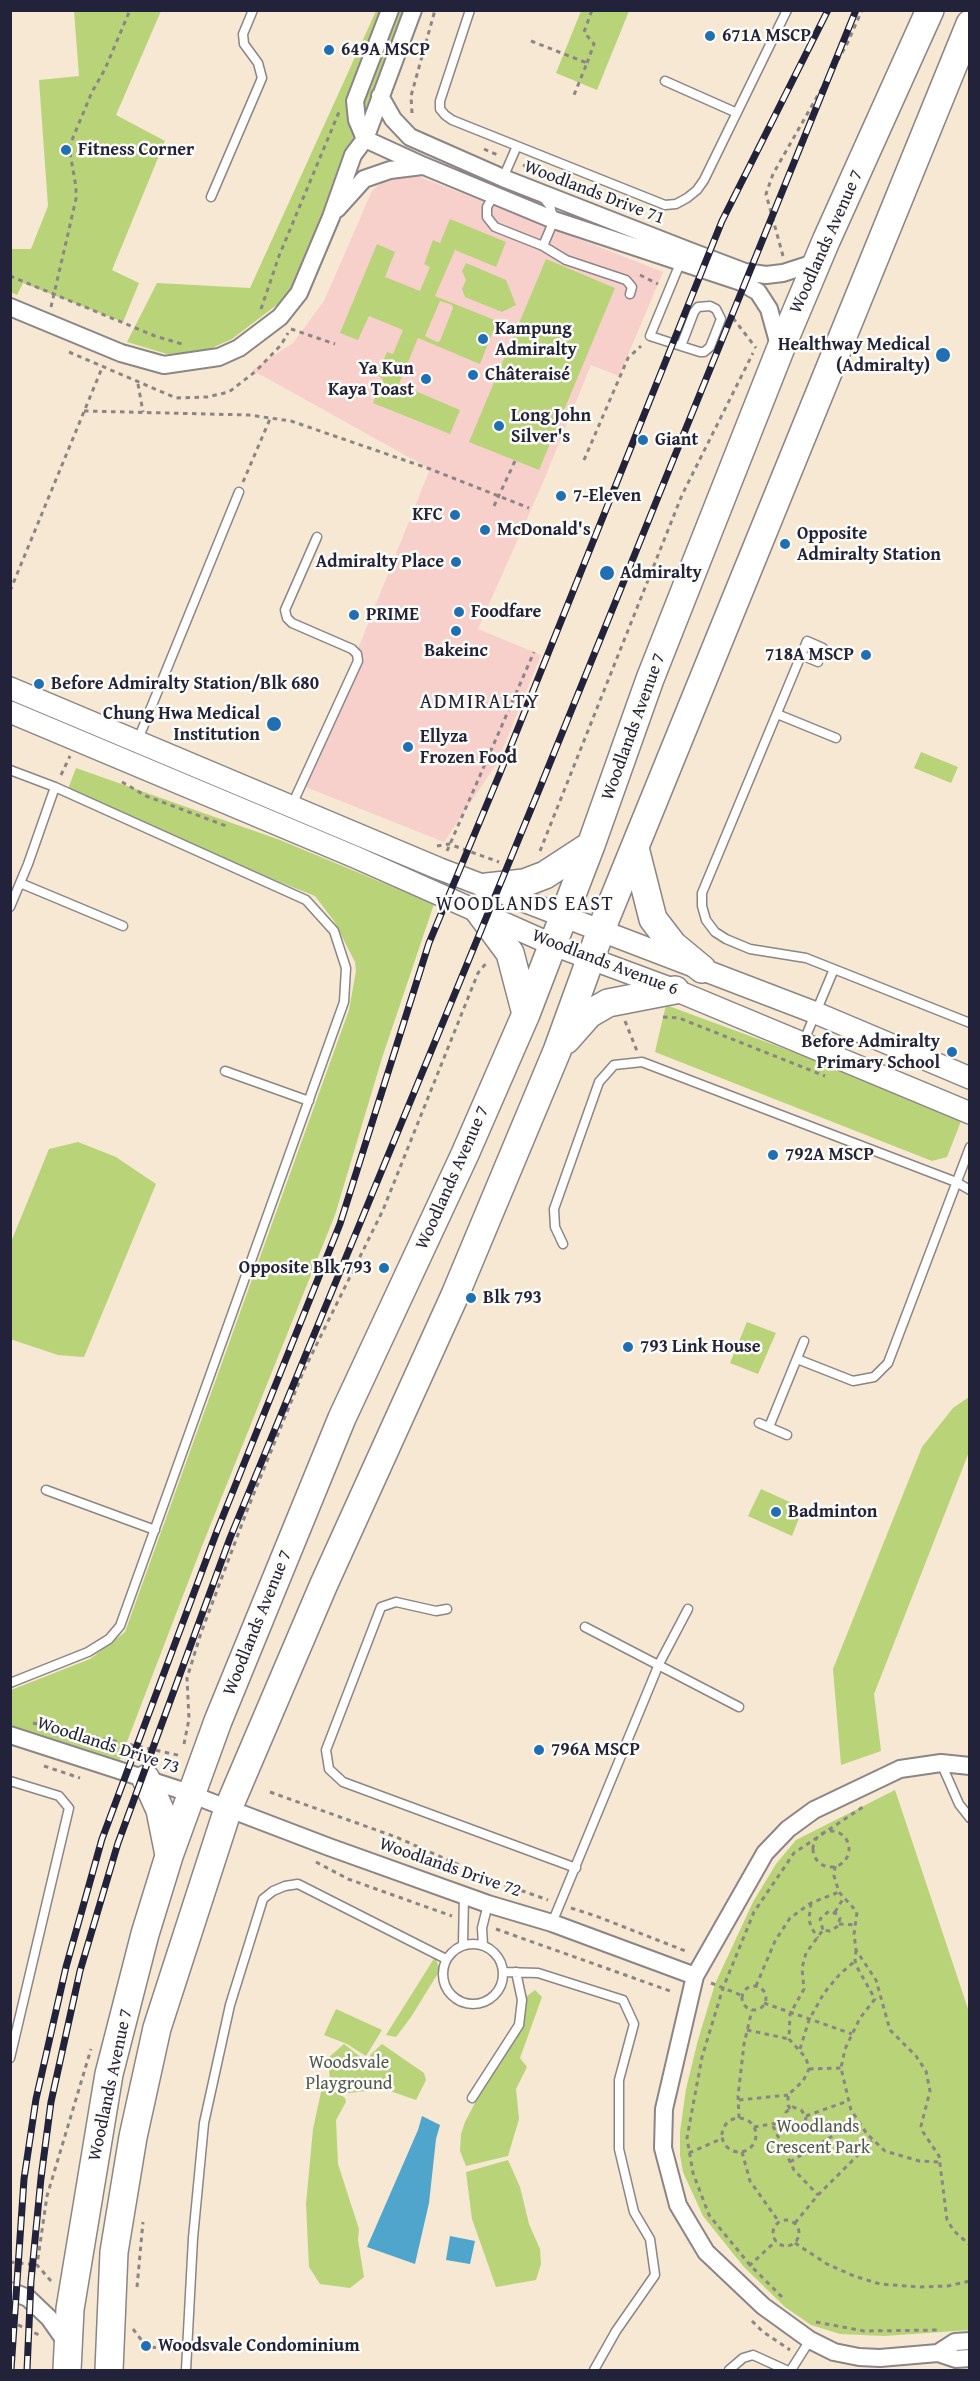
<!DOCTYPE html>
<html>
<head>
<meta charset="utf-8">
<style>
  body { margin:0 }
  #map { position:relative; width:980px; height:2381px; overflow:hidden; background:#f6e8d2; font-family:"Gentium Book Plus",serif }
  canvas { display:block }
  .frame { position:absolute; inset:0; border:12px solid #22223b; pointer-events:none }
</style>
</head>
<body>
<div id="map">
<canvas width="980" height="2381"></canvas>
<div class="frame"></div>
</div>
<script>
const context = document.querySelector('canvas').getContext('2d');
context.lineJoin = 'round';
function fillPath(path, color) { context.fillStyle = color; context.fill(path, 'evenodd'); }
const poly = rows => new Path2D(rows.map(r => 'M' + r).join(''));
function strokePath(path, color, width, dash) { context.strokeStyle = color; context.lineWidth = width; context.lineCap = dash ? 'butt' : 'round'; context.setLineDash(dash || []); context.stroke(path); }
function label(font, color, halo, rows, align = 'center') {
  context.font = font + ' "Gentium Book Plus",serif'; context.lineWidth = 5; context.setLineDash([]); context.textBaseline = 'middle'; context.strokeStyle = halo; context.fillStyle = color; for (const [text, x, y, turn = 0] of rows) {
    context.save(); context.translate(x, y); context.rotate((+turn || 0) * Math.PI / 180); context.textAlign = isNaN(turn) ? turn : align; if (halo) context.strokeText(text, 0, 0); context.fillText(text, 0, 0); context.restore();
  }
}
fillPath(poly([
  [393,172,415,175,663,272,619,376,591,365,541,487,478,629,541,655,497,763,444,842,303,786,430,469,252,370,293,343,324,301,372,191]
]), '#f7d0cc');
fillPath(poly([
  [74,11,161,11,116,115,165,141,112,270,139,283,123,322,23,283,17,295,11,292,11,249,31,249,48,206,39,80,79,76],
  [376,11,406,11,287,297,232,339,203,352,167,354,127,342,157,283,250,288],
  [581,11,629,11,597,90,556,73],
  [450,219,506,242,496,267,455,250,435,296,497,321,480,364,418,338,399,384,460,410,450,434,373,403,383,379,377,375,387,352,393,354,403,330,369,316,358,340,340,333,377,244,395,252,385,277,420,291,430,267,424,264,433,240,440,243],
  [440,301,452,305,453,308,440,341,437,342,425,336],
  [546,259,615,288,539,470,469,442],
  [466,263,506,280,516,305,502,312,465,297,462,289,466,280,462,271],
  [921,752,958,767,951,783,914,768],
  [76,768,280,840,434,904,382,1058,335,1215,202,1546,120,1760,11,1725,11,1690,90,1659,125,1632,349,1010,356,971,355,962,334,921,315,896,65,797],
  [666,1005,953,1111,961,1121,947,1157,932,1161,655,1052],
  [78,1142,116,1157,156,1184,84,1357,58,1355,10,1339,11,1242,49,1149],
  [747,1322,776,1333,758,1374,730,1363],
  [969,1397,969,1452,874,1694,881,1751,841,1765,833,1669,922,1447,953,1408],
  [761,1489,803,1508,792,1536,748,1516],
  [895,1790,969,2012,970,2330,884,2336,840,2334,811,2325,785,2307,744,2267,703,2216,683,2172,680,2155,680,2132,686,2089,698,2040,715,1984,753,1902,776,1864,796,1840],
  [435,1957,440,1970,411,2017,396,2037,386,2035],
  [535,1990,542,1997,520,2058,527,2067,516,2089,519,2119,508,2156,466,2166,460,2151,461,2134,465,2122,478,2097,510,2047,522,2000],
  [336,2009,382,2030,366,2056,347,2044,324,2035],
  [344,2044,373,2067,370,2055,382,2044,424,2073,426,2080,416,2100,376,2086,375,2080,367,2091,340,2094,330,2080,328,2058],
  [323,2083,345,2098,346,2102,336,2120,338,2164,359,2229,358,2240,364,2277,350,2288,320,2284,309,2267,306,2204,313,2129],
  [508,2160,520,2187,529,2224,540,2249,541,2264,536,2280,496,2287,472,2219,466,2172]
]), '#b9d379');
fillPath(poly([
  [422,2116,440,2125,436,2139,429,2203,415,2264,367,2247,418,2130],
  [450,2236,475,2241,470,2264,446,2260]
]), '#50a5cc');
const service = poly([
  [470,10,440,101,440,109,445,115,452,120,665,205,676,204,687,198,697,190,704,180,787,10],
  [665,81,737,113],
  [503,178,517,146],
  [494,195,487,207,487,217,495,227,543,246,566,260,626,280,632,287,630,294],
  [542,196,550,206,554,220,543,246],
  [211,197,262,78,258,63,244,44,243,34,253,10],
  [681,261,650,336,681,346,700,352,704,352,710,347,721,319,716,309,710,306,698,307,694,312,681,346],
  [823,648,807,641,702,893,702,906,706,920,715,932,726,939,750,949,806,958,970,1023],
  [801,655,818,662],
  [777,714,836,738],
  [137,742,239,492],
  [10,770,55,787,306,900,334,931,346,968,344,1002,120,1626,109,1639,88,1652,10,1683],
  [291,807,358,661,357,654,352,649,292,623,287,618,285,610,317,537],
  [20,883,123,926],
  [10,907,28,864,55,787],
  [803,1043,834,969],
  [225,1071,309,1101],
  [563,1244,555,1227,554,1209,599,1082,614,1065,642,1062,956,1182,970,1190],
  [797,1359,853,1381,874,1377,888,1363,970,1147],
  [759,1423,787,1435],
  [769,1427,804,1341],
  [46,1490,155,1530],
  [447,1609,436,1611,396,1602,381,1607,326,1750,329,1769,343,1782,576,1868],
  [585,1627,739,1707],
  [941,1763,959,1804,970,1818],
  [10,1781,59,1796,69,1808,10,2058],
  [552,1923,659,1664,688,1609],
  '443 1974a30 30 0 1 1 60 0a30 30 0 1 1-60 0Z',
  [463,1945,464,1894],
  [483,1945,482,1928,488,1904],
  [503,1972,538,1973,623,2000,634,2024,619,2080,619,2149,634,2212,650,2239,655,2275,616,2331,594,2370],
  [472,2098,519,2025,522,2000,516,1972],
  [186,2370,193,2238,204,2123,230,2005,263,1899,273,1891,285,1886,298,1884,446,1959],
  [729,2370,743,2358,753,2355,786,2370],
  [791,2370,810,2340]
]);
const minor = poly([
  [390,10,355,101,357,120,365,139,424,166,554,220,741,282,758,292,769,309,780,349],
  [380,96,393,119,410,137,503,178,687,250,745,272,766,275,783,273,817,262],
  [337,209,364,179,390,170,422,166],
  [10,307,121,353,164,365,219,357,239,348,280,317,299,293,331,217,353,155,365,139,413,10],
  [10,1735,177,1789,329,1847,488,1904,552,1923,695,1976],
  [970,1766,941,1763,900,1769,814,1810,788,1829,765,1853,695,1976,664,2109,663,2148,678,2205,706,2252,763,2306,810,2340,834,2352,859,2357,880,2358,938,2353,955,2342,970,2341],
  [10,2291,28,2298,49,2318,68,2345],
  [938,2353,956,2359,970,2358]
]);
const tertiary = poly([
  [10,688,440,869,816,1013,970,1078],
  [10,712,355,857,551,944,675,990,970,1113]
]);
const primary = poly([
  [635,848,653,919,673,945,702,969],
  [487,887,524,883,545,875,591,845],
  [479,911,510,953,526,1014],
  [566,1040,589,1014,608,1003,675,990],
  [146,1779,160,1810,169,1855],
  [67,2370,70,2309,109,2074,145,1934,169,1856,218,1721,342,1418,465,1154,526,1014,591,845,650,679,780,350,826,241,930,10],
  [109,2370,114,2252,133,2137,157,2028,228,1809,324,1584,455,1295,557,1051,601,930,970,24]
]);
strokePath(service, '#8c8586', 11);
strokePath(minor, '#8c8586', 20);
strokePath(tertiary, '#8c8586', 24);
strokePath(primary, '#8c8586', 30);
strokePath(poly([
  [531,41,587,63,574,95],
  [587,63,594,44,584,32,592,10],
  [412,113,411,96,435,10],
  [484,149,500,156],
  [523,165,536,171],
  [783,256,766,194,773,174,847,44,862,10],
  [640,275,658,284],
  [10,276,155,336,182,344],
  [51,307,76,199,76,187,69,147,92,92,105,69,130,10],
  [261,309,279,256,339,112],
  [733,318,756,348],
  [291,329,335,344],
  [69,352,176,398,207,397,229,392,256,371,281,345,288,333],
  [138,384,143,412],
  [84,411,249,415,291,421,430,469,529,508],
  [584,460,628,358,641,346],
  [243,482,270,419],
  [10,591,102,368],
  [61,775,70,756],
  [122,782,146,796,229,827],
  [437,846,449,844,499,862],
  [447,851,534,652],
  [540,851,682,495,753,353],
  [663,1017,679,1018,825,1076],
  [625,1021,637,1051],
  [33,1723,182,1756],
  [184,1744,189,1719,187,1678,201,1633,248,1508,304,1370,383,1210,478,973,488,961],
  [44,1766,80,1778],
  [270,1792,396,1837,500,1883,548,1900],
  '813 1849a18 18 0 1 1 36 0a18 18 0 1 1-36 0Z',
  [316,1862,348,1879,452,1916],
  [835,1866,834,1876,839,1892,857,1912,854,1934,856,1950,876,1980,890,2030,916,2056,926,2071,930,2091,921,2126,923,2132,939,2156,947,2220,954,2231,970,2245],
  [811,1903,809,1919,811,1927,818,1938],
  [571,1908,596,1916,688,1952],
  [835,1912,843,1899],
  [839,1924,855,1925],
  [496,1929,673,1992],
  [856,1950,855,1961,858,1969,875,1999,860,2018,845,2049,841,2068,851,2110,867,2134,885,2151,919,2161,940,2162],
  [711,1983,743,1996],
  [756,1986,775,1941,790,1918,811,1903,839,1892],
  '742 1998a12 12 0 1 1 24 0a12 12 0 1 1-24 0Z',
  [764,2003,852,2034],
  [747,2030,789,2039],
  [800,2049,809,2020,824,1993,840,1974,855,1961],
  [809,2069,841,2068],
  [739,2100,788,2095],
  [790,2109,788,2105,788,2095,803,2081,809,2069,806,2058,789,2039,790,2014,804,1989,802,1968,806,1953,823,1930,830,1931,838,1926,840,1918,837,1914,829,1911,820,1919,823,1930],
  [806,2116,848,2101],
  '722 2135a17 17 0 1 1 34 0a17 17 0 1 1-34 0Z',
  [739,2118,738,2096,744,2044,752,2010],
  [784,2122,786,2112,793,2107,801,2110,806,2116],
  [784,2122,791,2127,799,2128,805,2124,806,2117],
  [773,2126,794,2170,818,2195],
  [754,2127,784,2122],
  [742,2152,750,2181,779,2222],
  [689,2153,721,2139],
  [790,2162,857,2121],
  '773 2233a13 13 0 1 1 26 0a13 13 0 1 1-26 0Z',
  [795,2223,818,2195,873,2140],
  [795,2243,827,2264,854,2276,880,2284,920,2287,948,2286,970,2281],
  [10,2262,37,2265],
  [749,2266,776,2241],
  [51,2281,37,2265,47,2196,91,2049],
  [137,2287,143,2222],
  [782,2297,750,2265,709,2215,693,2173,687,2138,702,2057,723,1988,754,1912,794,1853,863,1807],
  [10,2321,39,2335],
  [752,2321,762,2331,790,2350],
  [816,2322,864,2331,941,2330],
  [133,2329,146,2346,175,2351]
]), '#8c8586', 3, [4.5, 4.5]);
strokePath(service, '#fff', 8);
strokePath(minor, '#fff', 16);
strokePath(tertiary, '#fff', 21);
strokePath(primary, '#fff', 27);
const rail = poly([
  [11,2370,24,2179,36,2099,66,1967,102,1839,217,1531,340,1224,429,943,500,773,722,221,828,10],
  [27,2370,31,2281,41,2178,51,2102,80,1971,118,1843,230,1538,541,785,856,10]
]);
strokePath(rail, '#22223b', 7);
strokePath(rail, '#fdfcf7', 4.5, [14]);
strokePath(poly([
  [494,506,515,461]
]), '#8c8586', 3, [4.5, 4.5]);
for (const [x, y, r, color] of [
  [710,36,6,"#1f6fb2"],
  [329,50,6,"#1f6fb2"],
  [66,150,6,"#1f6fb2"],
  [483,339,6,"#1f6fb2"],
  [943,355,8,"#1f6fb2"],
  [473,375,6,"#1f6fb2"],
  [426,379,6,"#1f6fb2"],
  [499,426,6,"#1f6fb2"],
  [643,440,6,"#1f6fb2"],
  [561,496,6,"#1f6fb2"],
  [455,515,6,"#1f6fb2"],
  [485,530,6,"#1f6fb2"],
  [785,544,6,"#1f6fb2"],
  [456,562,6,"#1f6fb2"],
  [607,573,8,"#1f6fb2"],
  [459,612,6,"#1f6fb2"],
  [354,615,6,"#1f6fb2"],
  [456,631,6,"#1f6fb2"],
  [866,655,6,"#1f6fb2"],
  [39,684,6,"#1f6fb2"],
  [274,724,8,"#1f6fb2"],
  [408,747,6,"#1f6fb2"],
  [952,1052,6,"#1f6fb2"],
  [773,1155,6,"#1f6fb2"],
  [384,1268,6,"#1f6fb2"],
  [471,1298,6,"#1f6fb2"],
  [628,1347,6,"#1f6fb2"],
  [776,1512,6,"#1f6fb2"],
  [539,1750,6,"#1f6fb2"],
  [146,2346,6,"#1f6fb2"]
]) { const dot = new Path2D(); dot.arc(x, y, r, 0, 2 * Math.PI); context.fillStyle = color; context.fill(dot); strokePath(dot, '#fdfcf7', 2); }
label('bold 18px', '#22223b', '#fdfcf7', [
  ["671A MSCP",722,36],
  ["649A MSCP",341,50],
  ["Fitness Corner",78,150],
  ["Kampung",495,329],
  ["Admiralty",495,350],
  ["Healthway Medical",930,345,"right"],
  ["(Admiralty)",930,366,"right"],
  ["Ya Kun",414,369,"right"],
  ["Kaya Toast",414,390,"right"],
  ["Châteraisé",485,375],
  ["Long John",511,416],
  ["Silver's",511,437],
  ["Giant",655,440],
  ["7-Eleven",573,496],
  ["KFC",443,515,"right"],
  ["McDonald's",497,530],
  ["Opposite",797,534],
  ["Admiralty Station",797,555],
  ["Admiralty Place",444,562,"right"],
  ["Admiralty",620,573],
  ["Foodfare",471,612],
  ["PRIME",366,615],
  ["Bakeinc",456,651,"center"],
  ["718A MSCP",854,655,"right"],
  ["Before Admiralty Station/Blk 680",51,684],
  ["Chung Hwa Medical",260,714,"right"],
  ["Institution",260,735,"right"],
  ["Ellyza",420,737],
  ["Frozen Food",420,758],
  ["Before Admiralty",940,1042,"right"],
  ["Primary School",940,1063,"right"],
  ["792A MSCP",785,1155],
  ["Opposite Blk 793",372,1268,"right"],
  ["Blk 793",483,1298],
  ["793 Link House",640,1347],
  ["Badminton",788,1512],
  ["796A MSCP",551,1750],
  ["Woodsvale Condominium",158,2346]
], 'left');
label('18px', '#22223b', '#fdfcf7', [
  ["Woodlands Drive 71",594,193,21],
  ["Woodlands Avenue 7",827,242,-66],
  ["Woodlands Avenue 7",634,727,-70],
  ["Woodlands Avenue 6",605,963,21],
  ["Woodlands Avenue 7",453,1178,-66],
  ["Woodlands Avenue 7",258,1623,-68],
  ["Woodlands Drive 73",108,1746,18],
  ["Woodlands Drive 72",450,1868,19],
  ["Woodlands Avenue 7",111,2085,-78]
]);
label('18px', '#4f574e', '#fdfcf7', [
  ["Woodsvale",349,2063],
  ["Playground",349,2084],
  ["Woodlands",818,2127],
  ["Crescent Park",818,2148]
]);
context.letterSpacing = '1.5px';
label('20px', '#22223b', '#fdfcf7', [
  ["WOODLANDS EAST",525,905]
]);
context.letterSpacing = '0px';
context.letterSpacing = '1.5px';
label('21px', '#22223b', '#fdfcf7', [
  ["ADMIRALTY",480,703]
]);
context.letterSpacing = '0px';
</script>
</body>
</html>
